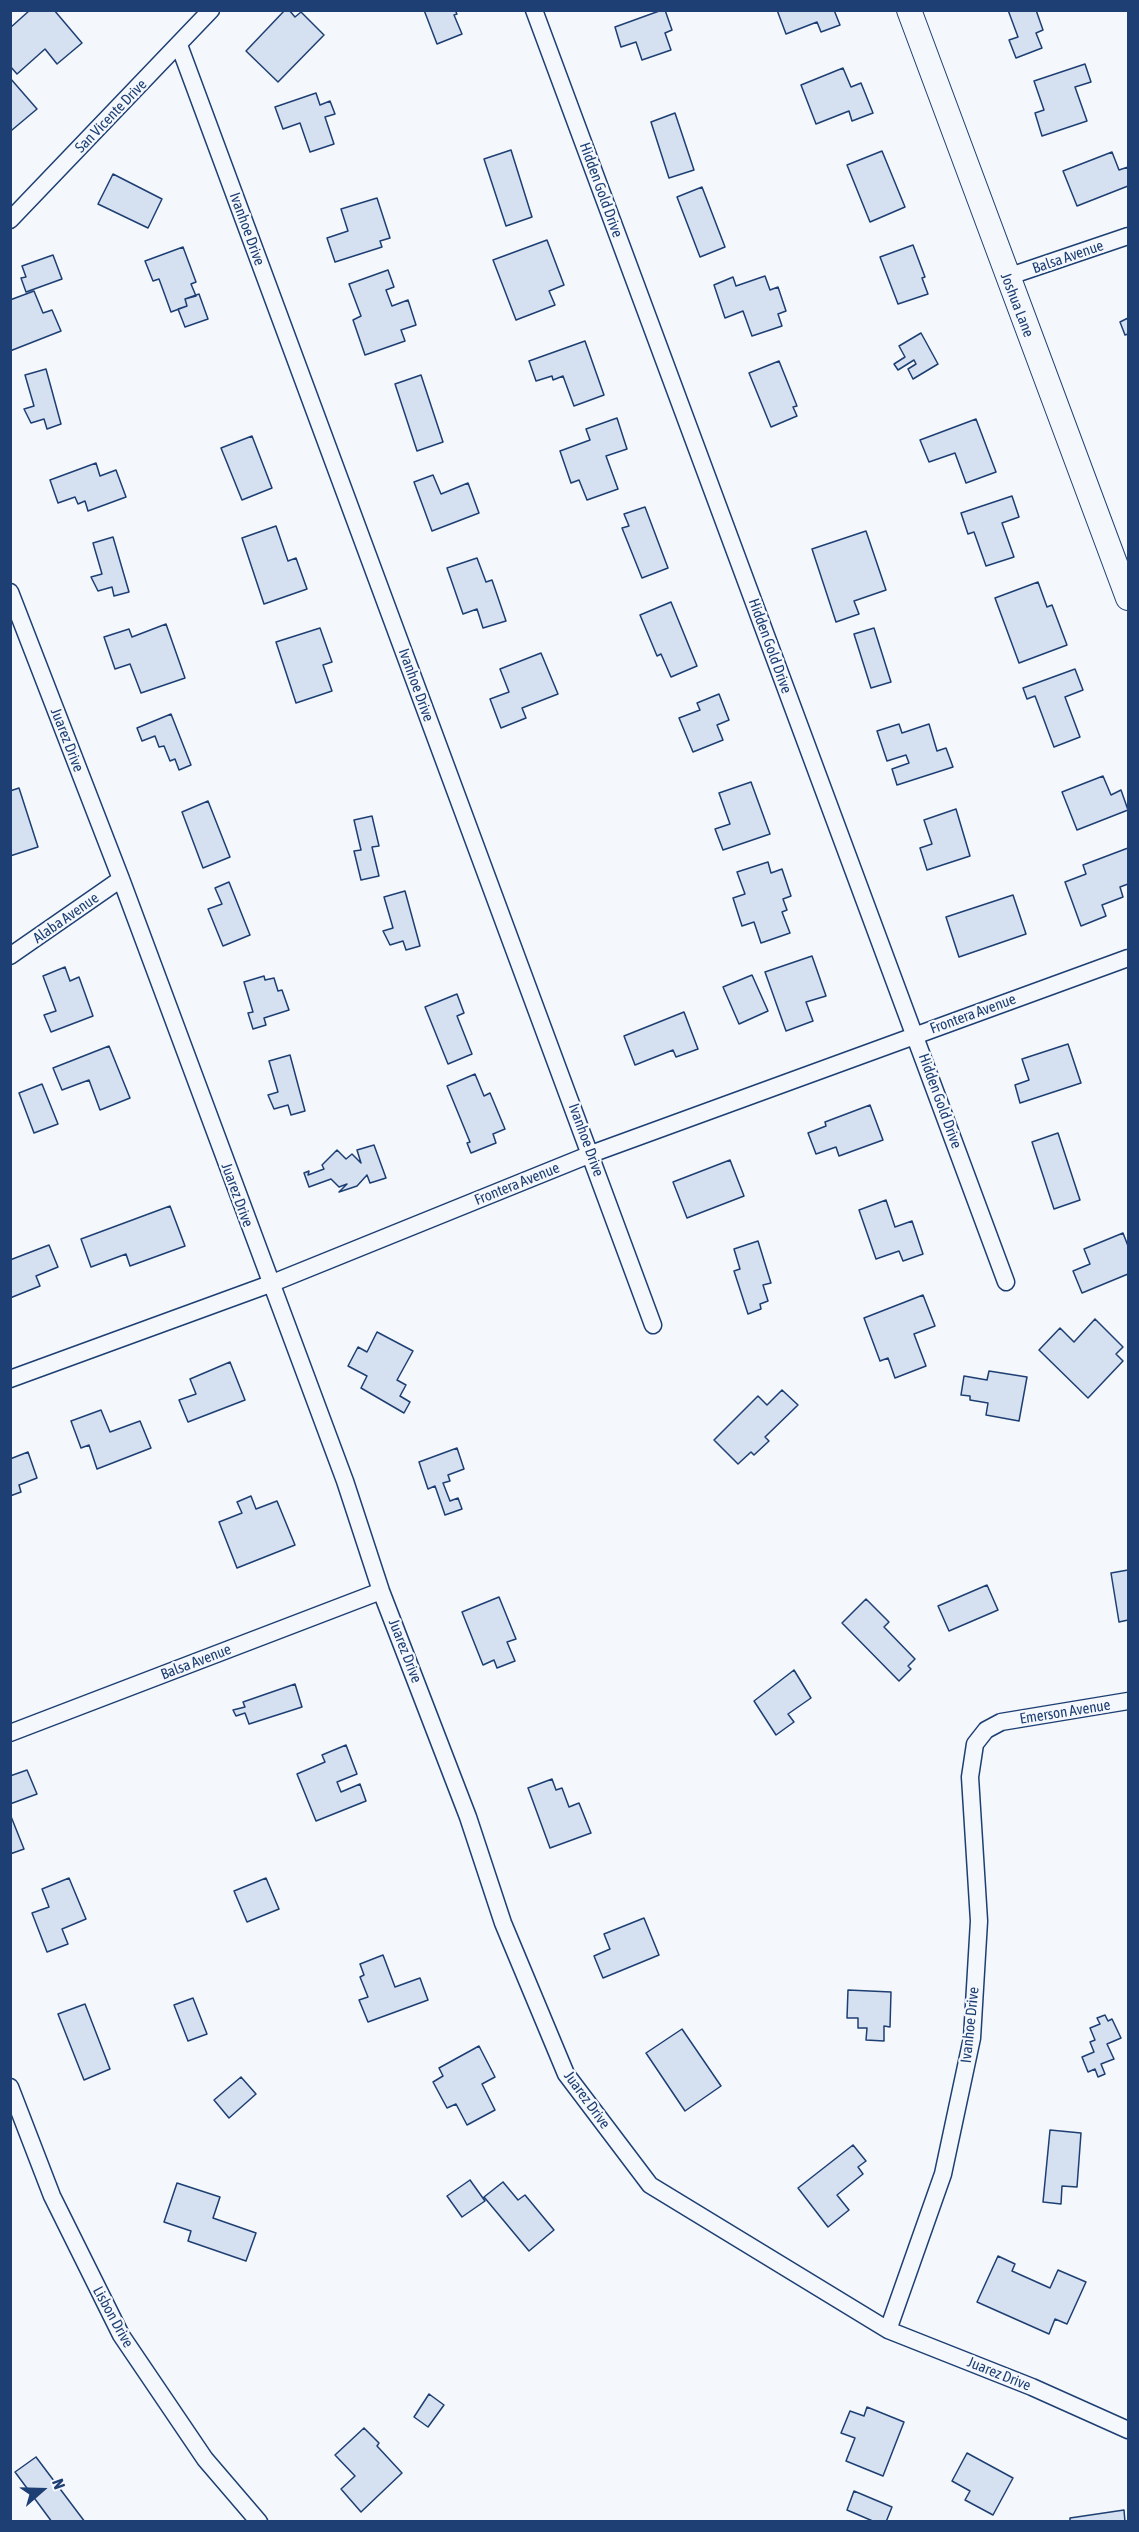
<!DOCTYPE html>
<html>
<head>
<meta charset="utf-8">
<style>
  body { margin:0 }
  #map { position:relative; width:1139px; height:2532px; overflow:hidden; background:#f4f7fb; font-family:"Asap Condensed",sans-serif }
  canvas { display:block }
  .frame { position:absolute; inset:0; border:12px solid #1d3f73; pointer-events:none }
  .north { position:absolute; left:12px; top:2460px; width:60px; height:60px; -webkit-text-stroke:4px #f4f7fb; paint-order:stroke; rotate:70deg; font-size:16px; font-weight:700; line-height:24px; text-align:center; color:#1d3f73 }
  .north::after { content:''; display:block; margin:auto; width:21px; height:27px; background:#1d3f73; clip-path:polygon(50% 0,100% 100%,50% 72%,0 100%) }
</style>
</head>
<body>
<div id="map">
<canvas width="1139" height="2532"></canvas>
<div class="frame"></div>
<div class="north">N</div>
</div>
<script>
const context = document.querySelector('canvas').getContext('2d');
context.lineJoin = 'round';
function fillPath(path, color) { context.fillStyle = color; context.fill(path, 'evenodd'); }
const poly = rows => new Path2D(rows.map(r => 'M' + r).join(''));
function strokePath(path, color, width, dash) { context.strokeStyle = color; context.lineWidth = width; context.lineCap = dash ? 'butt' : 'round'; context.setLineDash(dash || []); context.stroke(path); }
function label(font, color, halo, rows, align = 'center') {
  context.font = font + ' "Asap Condensed",sans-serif'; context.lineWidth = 4.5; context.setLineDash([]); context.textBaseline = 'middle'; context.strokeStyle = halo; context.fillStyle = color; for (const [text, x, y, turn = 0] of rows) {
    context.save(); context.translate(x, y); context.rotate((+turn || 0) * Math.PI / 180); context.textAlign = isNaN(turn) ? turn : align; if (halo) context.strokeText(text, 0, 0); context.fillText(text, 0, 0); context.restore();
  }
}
const building = poly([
  [30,10,54,10,82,43,57,64,45,49,17,74,10,66,10,28,30,10],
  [285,10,289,10,295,17,301,12,324,35,278,82,246,51,285,10],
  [424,10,455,10,457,14,454,15,462,34,437,44,424,10],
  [662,10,665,10,672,30,665,33,671,50,642,60,636,42,621,47,615,27,662,10],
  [777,10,834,10,840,25,821,32,817,22,786,34,777,10],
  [1008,10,1036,10,1043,30,1036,33,1042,48,1016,58,1009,40,1018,37,1008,10],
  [1085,64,1091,82,1075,87,1087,121,1042,136,1035,113,1044,110,1034,81,1085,64],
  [843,68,851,87,861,83,873,113,852,121,849,111,816,124,801,85,843,68],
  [10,78,37,109,12,130,10,128,10,78],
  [316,93,320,105,330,101,335,114,325,117,334,144,310,152,300,123,283,129,275,107,316,93],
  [675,113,694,170,669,178,651,122,675,113],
  [511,150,532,217,506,226,484,159,511,150],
  [882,151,905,207,870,222,847,165,882,151],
  [1112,152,1119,170,1128,167,1128,186,1077,206,1063,171,1112,152],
  [113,174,162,199,148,228,98,204,113,174],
  [702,187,725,247,700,257,677,197,702,187],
  [377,198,390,238,380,241,382,247,335,262,327,238,348,231,341,209,377,198],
  [547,240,564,285,549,291,555,305,516,320,493,260,547,240],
  [913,245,925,277,922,278,928,294,898,304,880,257,913,245],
  [183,247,196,282,191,284,196,296,185,299,187,306,171,312,159,279,153,281,145,261,183,247],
  [53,255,62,279,26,292,21,278,26,277,22,266,53,255],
  [388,270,394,287,386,290,392,306,408,300,416,325,401,330,405,341,365,355,353,320,361,316,349,284,388,270],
  [765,276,770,290,778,287,786,311,778,314,782,326,752,336,743,311,725,318,714,285,733,277,736,286,765,276],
  [34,291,43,313,52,310,61,331,10,351,10,300,34,291],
  [199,294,208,319,185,327,178,309,187,306,185,299,199,294],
  [1128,318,1128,334,1125,335,1120,322,1128,318],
  [921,333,938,364,913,379,908,369,916,364,914,360,898,370,894,364,905,357,899,346,921,333],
  [585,341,604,395,574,406,563,376,553,380,552,376,536,381,529,361,585,341],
  [779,361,797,406,793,407,797,416,771,427,749,373,779,361],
  [46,369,61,424,47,429,44,419,31,423,24,409,34,406,25,375,46,369],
  [421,375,443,442,417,451,395,384,421,375],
  [617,418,627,449,606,456,618,489,587,500,579,480,571,483,560,451,590,440,586,429,617,418],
  [976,419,996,472,966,483,955,453,929,462,920,440,976,419],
  [252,436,272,488,242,500,221,448,252,436],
  [96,463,100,476,116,470,126,497,88,511,85,501,78,504,75,497,58,503,50,480,96,463],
  [433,475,441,494,468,483,479,513,432,531,414,482,433,475],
  [1012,496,1019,517,1002,523,1014,557,986,566,974,532,968,534,961,513,1012,496],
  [645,507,668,568,642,578,622,528,629,526,624,514,645,507],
  [276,526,288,561,296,558,307,589,264,604,242,538,276,526],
  [866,531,886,590,854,601,859,614,836,622,812,549,866,531],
  [113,537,129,592,114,596,112,587,98,591,91,577,102,574,93,543,113,537],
  [477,558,486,582,492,580,506,621,483,628,477,609,463,614,447,568,477,558],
  [1038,582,1047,607,1052,605,1067,645,1019,663,995,598,1038,582],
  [671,602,697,666,671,677,661,654,657,656,640,615,671,602],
  [166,624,185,678,141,693,130,664,115,669,104,637,129,629,132,637,166,624],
  [320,628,332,662,323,665,332,691,296,703,276,642,320,628],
  [874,628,891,682,871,688,854,634,874,628],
  [541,653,558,694,522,708,526,718,501,728,490,699,509,692,500,669,541,653],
  [1075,669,1083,690,1065,697,1080,737,1054,747,1035,696,1027,699,1023,688,1075,669],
  [719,694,729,720,717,725,723,740,693,752,679,718,700,710,697,703,719,694],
  [171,714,191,765,179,770,175,759,170,761,164,746,159,747,155,736,142,741,137,728,171,714],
  [899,724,902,733,929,724,937,751,946,748,953,767,897,785,892,769,909,763,906,755,887,761,877,731,899,724],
  [1103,776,1111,795,1121,790,1128,810,1077,830,1062,792,1103,776],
  [751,782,770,834,723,850,715,829,730,824,719,793,751,782],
  [19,788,38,847,10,856,10,791,19,788],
  [208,801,230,857,203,868,182,812,208,801],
  [956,809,970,856,927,870,920,848,932,844,924,820,956,809],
  [372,816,379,846,372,847,379,876,361,880,354,851,361,850,354,820,372,816],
  [1128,848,1128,884,1120,887,1123,897,1102,905,1106,916,1081,926,1065,882,1086,874,1083,865,1128,848],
  [768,862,771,873,782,869,791,896,783,899,787,910,782,912,790,933,761,943,754,922,742,926,733,898,745,894,737,872,768,862],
  [229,882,250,935,223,946,208,909,222,904,215,888,229,882],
  [405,891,420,946,406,950,403,941,390,945,383,931,393,928,384,897,405,891],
  [1013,895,1026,934,959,957,946,917,1013,895],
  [812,956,826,996,806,1002,813,1021,786,1031,765,972,812,956],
  [65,967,70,981,79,977,93,1016,51,1032,44,1015,56,1011,43,976,65,967],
  [752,975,768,1011,739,1024,723,987,752,975],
  [264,976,265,980,274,978,278,991,282,990,289,1010,264,1018,266,1025,253,1029,248,1013,253,1012,244,982,264,976],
  [457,994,464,1013,457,1016,472,1054,448,1064,425,1007,457,994],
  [684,1012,698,1049,676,1057,673,1050,635,1065,624,1036,684,1012],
  [1068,1044,1081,1083,1020,1103,1015,1085,1029,1080,1022,1059,1068,1044],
  [109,1046,130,1098,100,1110,89,1080,62,1090,53,1068,109,1046],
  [290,1055,305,1111,291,1115,288,1105,274,1109,268,1095,278,1092,269,1061,290,1055],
  [475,1074,484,1096,490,1093,505,1129,493,1134,496,1143,471,1153,467,1143,470,1142,447,1086,475,1074],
  [42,1084,58,1124,34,1133,19,1093,42,1084],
  [870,1105,883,1140,839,1156,836,1147,816,1154,808,1133,826,1126,825,1122,870,1105],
  [1058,1133,1080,1200,1054,1209,1032,1142,1058,1133],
  [374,1145,386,1178,370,1183,367,1175,357,1186,339,1192,347,1184,339,1187,331,1179,309,1187,304,1173,309,1171,308,1175,324,1169,322,1165,337,1150,346,1159,352,1154,361,1163,357,1150,374,1145],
  [730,1160,744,1196,687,1218,673,1182,730,1160],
  [886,1200,895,1227,912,1221,923,1254,903,1261,899,1251,876,1259,859,1210,886,1200],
  [170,1206,185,1246,130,1266,126,1254,91,1267,81,1239,170,1206],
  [1123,1233,1128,1246,1128,1274,1082,1293,1073,1271,1090,1264,1084,1249,1123,1233],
  [758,1241,771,1283,763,1285,768,1301,760,1304,761,1309,748,1314,734,1271,740,1269,734,1249,758,1241],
  [49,1245,58,1267,36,1276,40,1286,10,1298,10,1260,49,1245],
  [923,1295,935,1326,914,1334,926,1366,895,1378,888,1358,880,1361,864,1318,923,1295],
  [1095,1319,1123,1347,1116,1354,1123,1361,1088,1398,1039,1350,1060,1328,1074,1342,1095,1319],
  [377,1332,413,1351,397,1380,406,1385,400,1396,410,1402,404,1413,361,1388,367,1376,348,1366,358,1347,367,1352,377,1332],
  [230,1362,245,1400,188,1422,179,1400,196,1394,190,1379,230,1362],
  [989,1371,1027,1377,1019,1421,986,1415,988,1403,970,1400,970,1396,961,1395,964,1376,987,1380,989,1371],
  [782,1390,798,1405,765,1437,769,1441,754,1455,751,1452,738,1464,714,1440,758,1396,767,1405,782,1390],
  [101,1410,110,1432,140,1421,151,1448,97,1469,89,1445,81,1448,71,1421,101,1410],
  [457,1448,464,1469,448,1475,450,1481,443,1483,450,1501,458,1498,462,1509,445,1515,435,1486,428,1489,419,1462,457,1448],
  [28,1452,37,1478,19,1485,21,1492,10,1496,10,1459,28,1452],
  [251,1496,256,1509,277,1501,295,1545,237,1568,219,1522,242,1513,237,1502,251,1496],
  [1128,1570,1128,1620,1119,1622,1111,1573,1128,1570],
  [987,1585,998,1610,949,1631,938,1606,987,1585],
  [499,1597,516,1639,507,1642,515,1661,497,1668,494,1660,483,1665,462,1612,499,1597],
  [866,1599,889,1622,884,1627,915,1659,908,1666,911,1669,899,1681,842,1623,866,1599],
  [794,1670,811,1698,788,1714,794,1722,776,1735,754,1701,794,1670],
  [295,1684,302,1707,249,1724,245,1713,236,1716,233,1710,245,1707,243,1702,295,1684],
  [346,1745,357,1774,337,1782,341,1792,360,1784,366,1801,316,1821,297,1774,325,1762,322,1755,346,1745],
  [27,1770,37,1794,10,1804,10,1776,27,1770],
  [552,1779,556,1790,562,1788,569,1807,579,1803,591,1833,550,1848,528,1788,552,1779],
  [10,1814,24,1849,10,1854,10,1814],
  [69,1878,86,1919,62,1929,68,1944,47,1952,32,1913,49,1907,42,1889,69,1878],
  [266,1878,279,1909,247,1922,234,1891,266,1878],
  [644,1918,659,1955,603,1978,594,1956,610,1949,604,1934,644,1918],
  [383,1955,395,1987,420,1978,428,2000,368,2022,359,2000,368,1997,360,1977,364,1975,360,1964,383,1955],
  [848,1990,891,1992,890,2027,884,2026,884,2041,866,2040,867,2028,858,2028,858,2018,847,2018,848,1990],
  [193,1998,207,2034,188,2041,174,2005,193,1998],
  [85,2004,110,2069,84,2080,58,2014,85,2004],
  [1105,2015,1108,2021,1112,2019,1121,2038,1107,2044,1114,2059,1101,2064,1105,2074,1098,2077,1095,2069,1088,2072,1082,2057,1094,2052,1090,2042,1095,2040,1090,2028,1100,2024,1097,2018,1105,2015],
  [682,2029,721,2086,685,2111,646,2053,682,2029],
  [479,2046,495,2077,482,2084,495,2110,467,2125,456,2104,447,2108,433,2082,443,2076,439,2068,479,2046],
  [241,2077,256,2094,229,2118,214,2100,241,2077],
  [1050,2130,1081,2133,1077,2187,1062,2186,1061,2204,1043,2202,1050,2130],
  [853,2145,866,2161,858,2167,863,2174,837,2195,849,2210,828,2227,798,2188,853,2145],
  [470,2180,485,2201,462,2217,447,2196,470,2180],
  [503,2182,518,2200,525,2195,554,2230,529,2251,484,2197,503,2182],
  [177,2183,220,2197,213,2218,256,2233,246,2261,188,2241,191,2231,164,2222,177,2183],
  [998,2256,1015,2264,1012,2271,1050,2288,1058,2270,1086,2282,1067,2324,1055,2319,1049,2334,977,2302,998,2256],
  [429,2394,444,2405,428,2427,414,2417,429,2394],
  [867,2407,904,2422,883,2476,846,2461,855,2438,841,2433,850,2411,864,2416,867,2407],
  [364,2428,379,2443,377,2446,402,2473,361,2512,341,2489,355,2476,335,2455,364,2428],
  [967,2453,1013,2478,993,2515,965,2500,970,2491,952,2481,967,2453],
  [36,2457,85,2522,52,2522,15,2472,36,2457],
  [854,2491,892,2507,886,2522,875,2522,847,2510,854,2491],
  [1124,2510,1125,2522,1070,2522,1070,2518,1124,2510]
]);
fillPath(building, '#d5e0f0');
strokePath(building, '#1d3f73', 1.5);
const street = poly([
  [534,10,1006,1282],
  [179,45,653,1325],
  [10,220,211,10],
  [1007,277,1128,236],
  [10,592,121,879,345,1481,381,1591,468,1817,503,1923,566,2074,650,2185,888,2330,1032,2387,1128,2430],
  [10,956,121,879],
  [10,1379,270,1284,591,1154,1128,958],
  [10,1733,381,1591],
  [10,2087,52,2196,121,2335,205,2459,259,2522],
  [888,2330,943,2174,972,2038,979,1921,970,1777,975,1744,986,1730,1001,1722,1128,1701]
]);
const secondary = poly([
  [909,10,1128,598]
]);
strokePath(street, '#1d3f73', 19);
strokePath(secondary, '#1d3f73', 26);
strokePath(street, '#f4f7fb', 16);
strokePath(secondary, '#f4f7fb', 24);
label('15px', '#1d3f73', '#f4f7fb', [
  ["San Vicente Drive",111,116,-46],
  ["Hidden Gold Drive",601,190,70],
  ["Ivanhoe Drive",247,229,70],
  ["Balsa Avenue",1068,257,-19],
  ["Joshua Lane",1017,305,69],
  ["Hidden Gold Drive",770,646,70],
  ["Ivanhoe Drive",416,685,70],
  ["Juarez Drive",67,740,69],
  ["Alaba Avenue",66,918,-35],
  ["Frontera Avenue",973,1014,-20],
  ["Hidden Gold Drive",940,1101,70],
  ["Ivanhoe Drive",586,1140,70],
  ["Frontera Avenue",517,1184,-22],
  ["Juarez Drive",237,1195,70],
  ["Juarez Drive",405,1651,69],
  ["Balsa Avenue",196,1662,-21],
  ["Emerson Avenue",1065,1712,-9],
  ["Ivanhoe Drive",970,2025,-84],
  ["Juarez Drive",587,2100,54],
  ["Lisbon Drive",113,2317,61],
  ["Juarez Drive",999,2374,22]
]);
</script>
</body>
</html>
